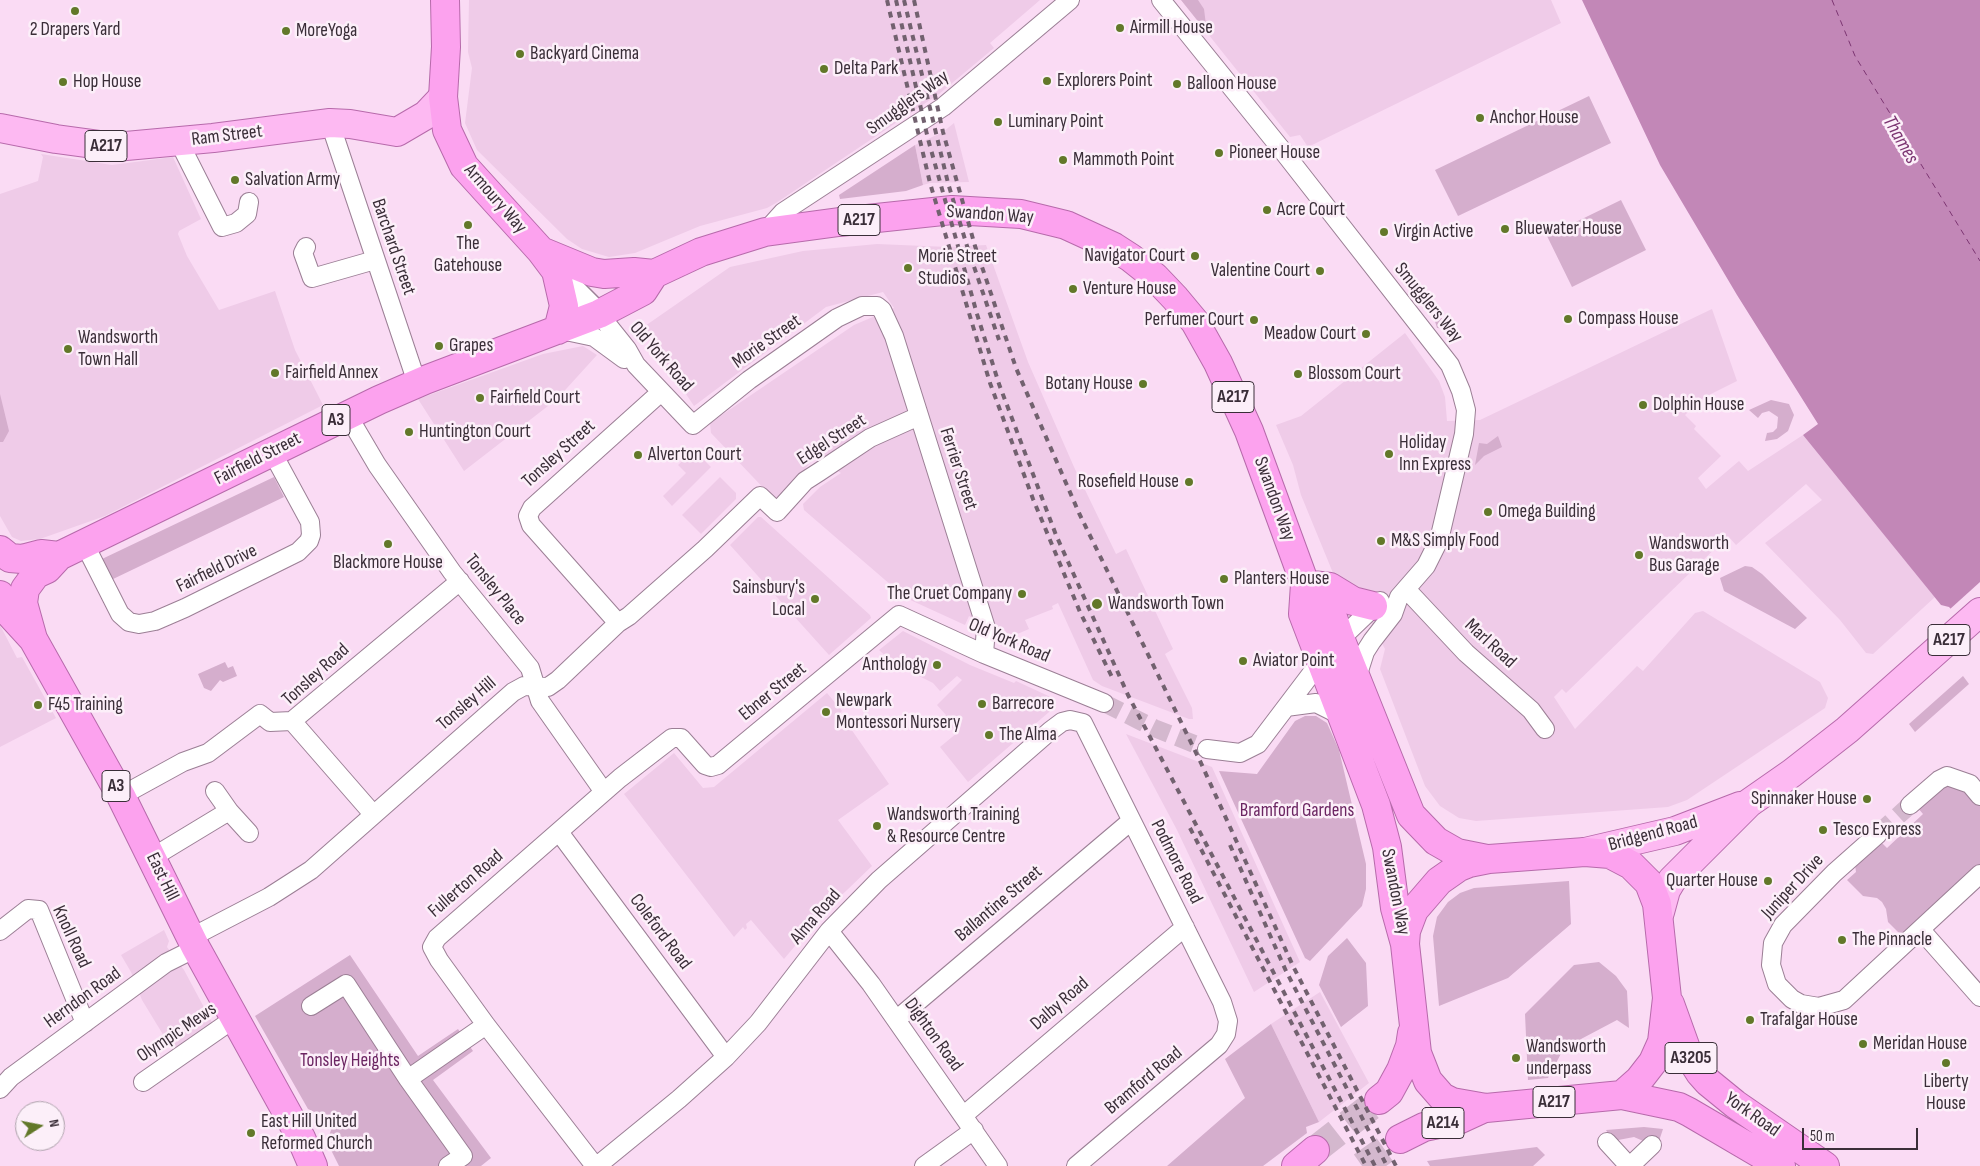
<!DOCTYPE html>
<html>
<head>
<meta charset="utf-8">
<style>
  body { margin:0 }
  #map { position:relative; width:1980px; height:1166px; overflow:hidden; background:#fadbf4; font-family:"Sofia Sans Condensed",sans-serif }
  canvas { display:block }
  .north { position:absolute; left:15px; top:1101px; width:50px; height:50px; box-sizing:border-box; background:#fceff9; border:1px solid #aea2ac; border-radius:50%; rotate:79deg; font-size:14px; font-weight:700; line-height:20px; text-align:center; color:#3a2e38 }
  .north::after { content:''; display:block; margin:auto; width:18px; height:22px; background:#627829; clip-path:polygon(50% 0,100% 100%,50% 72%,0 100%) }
  .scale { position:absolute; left:1802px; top:1128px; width:116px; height:22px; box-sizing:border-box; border:2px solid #3a2e38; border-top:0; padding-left:6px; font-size:15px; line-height:18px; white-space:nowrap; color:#3a2e38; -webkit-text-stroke:4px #fceff9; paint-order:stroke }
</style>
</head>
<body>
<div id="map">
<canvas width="1980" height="1166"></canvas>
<div class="north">N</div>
<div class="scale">50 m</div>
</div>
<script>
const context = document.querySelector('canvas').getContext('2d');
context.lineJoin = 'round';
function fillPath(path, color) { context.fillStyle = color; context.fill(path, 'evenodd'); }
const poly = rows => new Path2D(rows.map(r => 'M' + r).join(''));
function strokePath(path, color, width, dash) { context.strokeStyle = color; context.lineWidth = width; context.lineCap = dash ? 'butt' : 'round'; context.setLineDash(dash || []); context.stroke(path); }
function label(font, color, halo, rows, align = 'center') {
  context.font = font + ' "Sofia Sans Condensed",sans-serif'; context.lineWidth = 5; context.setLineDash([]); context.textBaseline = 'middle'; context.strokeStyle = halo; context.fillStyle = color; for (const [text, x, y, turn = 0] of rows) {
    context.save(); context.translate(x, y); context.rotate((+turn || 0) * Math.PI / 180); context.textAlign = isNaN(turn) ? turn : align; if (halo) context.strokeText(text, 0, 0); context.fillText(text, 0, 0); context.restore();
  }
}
fillPath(poly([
  [469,0,1040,0,990,43,994,48,939,94,776,203,767,208,700,226,635,253,609,257,582,249,567,239,477,150,465,123,472,68,468,52],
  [1181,0,1551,0,1561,23,1308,147,1300,135,1290,137],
  [954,123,969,182,930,183,923,185,915,145,943,132],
  [41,154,112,165,173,157,201,219,179,231,178,234,187,256,219,310,275,291,295,350,323,405,105,516,40,539,21,541,12,537,0,516,0,194,38,181,43,157],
  [877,244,948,247,986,245,1028,362,1074,467,1116,554,1126,549,1173,649,1165,654,1192,708,1193,719,1189,719,1102,686,1093,680,1058,603,1052,606,1053,609,1025,620,1029,629,1008,638,1004,628,995,630,969,616,965,625,906,598,804,510,803,504,820,487,841,473,815,456,788,492,781,498,772,497,711,433,710,423,854,325,894,308,883,292,826,307,694,406,652,343,645,326,730,267,803,251],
  [1712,309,1737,381,1703,398,1685,415,1696,426,1694,429,1721,456,1698,478,1706,489,1739,461,1748,471,1803,435,1935,597,1873,654,1866,653,1840,620,1765,543,1822,500,1806,484,1736,545,1728,536,1566,693,1562,689,1554,697,1575,729,1637,666,1643,671,1695,613,1703,611,1820,682,1828,698,1825,708,1687,800,1668,807,1476,821,1459,818,1440,806,1425,786,1380,669,1385,649,1358,598,1340,590,1301,495,1293,465,1276,425,1301,416,1405,333,1439,381,1445,397,1447,421,1480,420],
  [583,346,597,355,557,399,464,471,418,399,543,354],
  [694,450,711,467,672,506,663,496,686,473,678,465],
  [720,477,736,493,736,499,701,534,682,515],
  [758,517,761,517,870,615,871,618,829,655,730,545],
  [0,625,17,658,22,657,56,718,0,747],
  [903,631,970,665,1014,683,1016,681,1055,699,1056,706,968,782,940,747,957,733,944,719,946,715,937,705,962,680,957,676,940,691,933,683,893,663,879,650],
  [827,693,842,711,840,713,889,784,838,820,872,866,821,915,784,959,751,920,746,924,747,928,745,930,743,927,734,937,624,794,674,753,703,788,714,787],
  [1126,734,1212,767,1300,962,1254,992,1177,830],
  [164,930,169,941,167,947,184,970,214,1026,173,1051,142,1000,131,972,121,955],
  [1320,992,1369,1083,1319,1122,1271,1024]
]), '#efcbe8');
fillPath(poly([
  [1181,0,1198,0,1204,9,1206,25,1201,25],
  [1589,96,1611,143,1458,216,1435,170],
  [915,145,923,185,906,191,840,199,839,195],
  [1621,200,1646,250,1572,287,1547,236],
  [1439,309,1444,311,1440,314,1445,326,1451,324,1453,327,1448,329,1437,328,1434,318],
  [0,394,9,431,3,442,0,442],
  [1771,400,1789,404,1794,415,1788,431,1777,439,1765,441,1767,433,1773,432,1777,428,1778,417,1769,411,1762,413,1758,418,1749,410],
  [1498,436,1502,447,1484,456,1475,465,1479,443,1487,444],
  [274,477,284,497,111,580,102,559],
  [1745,566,1752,567,1762,574,1807,618,1795,629,1724,591,1720,578],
  [225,662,228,668,233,666,237,676,223,682,220,680,211,691,204,688,198,674],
  [1963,676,1969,684,1915,732,1909,724],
  [1305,716,1316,716,1327,723,1339,750,1366,864,1366,889,1362,906,1310,961,1305,958,1219,771,1257,774,1295,721],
  [1945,785,1961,786,1980,803,1980,868,1904,938,1888,922,1886,909,1882,902,1877,898,1863,896,1847,880,1856,872,1855,865,1881,842,1887,848,1923,814,1917,807],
  [1569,881,1571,924,1508,978,1439,1006,1433,936,1437,917,1448,902,1460,893,1474,888],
  [1347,938,1366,963,1368,1006,1341,1027,1319,985,1328,956],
  [350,955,418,1056,458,1029,473,1051,433,1080,491,1158,481,1166,339,1166,327,1142,331,1130,321,1115,308,1109,255,1016],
  [1599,962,1616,976,1627,991,1629,1028,1617,1020,1564,1048,1548,1078,1528,1080,1525,1014,1574,965],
  [1271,1024,1319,1122,1306,1127,1307,1133,1263,1166,1167,1166,1245,1098,1225,1059],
  [1644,1127,1663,1129,1657,1147,1634,1137,1613,1141,1606,1130],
  [1537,1147,1545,1155,1533,1166,1430,1166,1427,1161]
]), '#d5aecd');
fillPath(poly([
  [1582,0,1980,0,1980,640,1949,607,1941,605,1803,435,1818,424,1737,295,1660,165]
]), '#c287b7');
fillPath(poly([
  [1980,582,1980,641,1978,642,1949,610]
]), '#fadbf4');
strokePath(poly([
  [1832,0,1855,56,1980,261]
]), '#7c3572', 1, [6, 5]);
strokePath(poly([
  [1104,703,1154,728,1207,749],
  [1878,834,1910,805]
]), '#d4b8ce', 18, [18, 9]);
strokePath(poly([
  [1315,1150,1379,1100],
  [1362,1166,1400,1139]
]), '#d4b8ce', 28, [28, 14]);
const minor = poly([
  [1161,0,1282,150,1450,365,1461,391,1466,410,1464,434,1439,540,1426,566,1399,597,1393,614,1372,641,1365,652,1357,677],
  [330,123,417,383],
  [179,142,222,227,236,223,247,214,249,202],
  [765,232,783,212,943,107,1070,0],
  [306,247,303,253,312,278,375,260],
  [599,314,627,349,636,365,693,425,749,380,837,318,862,306,877,306,882,310,894,336,986,628,984,654],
  [561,330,594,337,624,359],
  [347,414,377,465,452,572,530,668,540,701,604,792],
  [85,545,120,614,129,622,139,624,155,621,185,608,298,552,309,541,311,535,310,522,272,452],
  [1406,589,1466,653,1531,710,1545,729],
  [618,623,531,525,528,516,532,508,661,392],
  [1286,707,1316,703,1342,716],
  [1207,749,1240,753,1258,744,1330,649,1380,601],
  [215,791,229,811],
  [121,796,183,762,208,753,260,714,270,722,292,721],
  [1910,805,1939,780,1947,776,1970,784,1980,796],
  [373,814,292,721,460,581],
  [559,832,726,1057],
  [1878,834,1834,873,1783,925,1773,943,1771,965,1777,984,1792,999,1801,1004,1819,1007,1844,1000,1980,874],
  [153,857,229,811,249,833],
  [1921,930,1980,997],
  [0,931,28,909,39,910,85,1023],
  [829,931,871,984,998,1166],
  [192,937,269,897,311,870,513,692,524,686,548,687,558,680,618,623,629,616,705,549,760,496,777,512,805,481,819,472,870,438,919,416],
  [311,1006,346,984,408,1079,463,1156,448,1166],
  [896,1020,1131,821],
  [408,1079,486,1025],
  [143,1082,235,1018],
  [0,1089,11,1077,166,963,196,948],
  [964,1115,1185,927],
  [1607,1142,1629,1166],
  [595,1166,486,1025,439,960,432,947,437,938,620,778,672,738,681,738,705,765,711,767,718,765,899,615,984,654,1104,703],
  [597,1166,679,1099,726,1057,758,1023,829,931,879,880,1050,731,1062,722,1070,720,1083,723,1222,1002,1228,1021,1226,1034,1219,1045,1076,1166],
  [924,1166,974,1130],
  [1630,1166,1652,1145]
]);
const tertiary = poly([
  [556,271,599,314]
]);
const primary = poly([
  [0,128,56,139,115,147,213,138,330,123,350,124,397,132,426,115,443,97],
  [1585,852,1675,831,1740,806],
  [1660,912,1666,890,1672,880,1749,803,1792,773,1847,730,1980,612]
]);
const trunk = poly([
  [445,0,446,47,443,97,447,130,464,166,541,251,556,271,564,306,558,330],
  [541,251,592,272,604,274,634,272,654,274],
  [0,550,10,558,22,559,41,554,59,556],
  [1305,584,1328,603,1340,638,1411,815,1436,841,1457,853,1487,859],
  [1312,585,1330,587,1353,601,1373,606],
  [0,595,10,614,33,639,121,796,196,948,301,1138,313,1166],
  [33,639,23,603,25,589,36,574,47,569,59,556,379,400,425,380,599,314,643,291,654,274,701,252,765,232,839,222,952,210,1021,214,1066,225,1114,247,1131,258,1155,277,1175,298,1195,322,1218,363,1249,431,1305,584,1303,614,1376,805,1387,847,1395,908,1405,944],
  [1585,852,1610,854,1631,865,1649,883,1657,904,1667,998,1662,1042,1653,1062,1639,1080,1622,1095,1486,1108,1452,1102,1442,1097,1428,1081,1417,1053,1405,944,1406,931,1414,910,1439,881,1459,867,1469,863,1489,859,1585,852],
  [1670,1004,1688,1054,1700,1073,1708,1082,1735,1104,1825,1166],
  [1622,1095,1679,1107,1689,1112,1781,1166],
  [1379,1100,1389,1092,1401,1070,1410,1046,1412,1033],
  [1400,1139,1424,1127,1458,1120,1482,1109],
  [1296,1166,1315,1150]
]);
strokePath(minor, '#9b7f95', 20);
strokePath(tertiary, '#9b7f95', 24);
strokePath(primary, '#b76aab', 30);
strokePath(trunk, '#b76aab', 30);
strokePath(minor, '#fff', 18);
strokePath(tertiary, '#fff', 21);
strokePath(primary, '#fdb9f2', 28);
strokePath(trunk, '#fca2ee', 28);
strokePath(poly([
  [887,0,930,183,990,383,1033,499,1080,612,1112,677],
  [896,0,928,139,977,314,999,384,1056,535,1128,695,1375,1166],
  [904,0,948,183,967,246,999,340],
  [914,0,943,132,975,246,1016,368,1079,513,1201,763,1293,966,1396,1166],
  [1190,828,1366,1166],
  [1230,845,1286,971,1387,1166]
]), '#72616f', 4, [6, 6]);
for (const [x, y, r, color] of [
  [75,11,5,"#627829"],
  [1120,28,5,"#627829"],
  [286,31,5,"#627829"],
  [520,54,5,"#627829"],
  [824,69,5,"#627829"],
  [1047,81,5,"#627829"],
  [63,82,5,"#627829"],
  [1177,84,5,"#627829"],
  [1480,118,5,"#627829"],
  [998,122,5,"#627829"],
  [1219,153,5,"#627829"],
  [1063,160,5,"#627829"],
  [235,180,5,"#627829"],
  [1267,210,5,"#627829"],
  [468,225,5,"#627829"],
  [1505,229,5,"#627829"],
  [1384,232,5,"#627829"],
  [1195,256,5,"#627829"],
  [908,268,5,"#627829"],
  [1320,271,5,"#627829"],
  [1073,289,5,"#627829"],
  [1568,319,5,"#627829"],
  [1254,320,5,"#627829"],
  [1366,334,5,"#627829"],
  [439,346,5,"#627829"],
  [68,349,5,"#627829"],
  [275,373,5,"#627829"],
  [1298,374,5,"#627829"],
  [1143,384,5,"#627829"],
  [480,398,5,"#627829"],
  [1643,405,5,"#627829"],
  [409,432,5,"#627829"],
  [1389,454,5,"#627829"],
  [638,455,5,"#627829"],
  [1189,482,5,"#627829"],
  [1488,512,5,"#627829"],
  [1381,541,5,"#627829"],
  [388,544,5,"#627829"],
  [1639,555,5,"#627829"],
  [1224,579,5,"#627829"],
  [1022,594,5,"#627829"],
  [815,599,5,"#627829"],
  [1097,604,6,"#627829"],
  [1243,661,5,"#627829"],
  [937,665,5,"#627829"],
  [982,704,5,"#627829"],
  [38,705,5,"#627829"],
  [826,712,5,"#627829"],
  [989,735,5,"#627829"],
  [1867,799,5,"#627829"],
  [877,826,5,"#627829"],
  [1823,830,5,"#627829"],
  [1768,881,5,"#627829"],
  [1842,940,5,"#627829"],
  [1750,1020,5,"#627829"],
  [1863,1044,5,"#627829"],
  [1516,1058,5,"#627829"],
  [1946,1063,5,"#627829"],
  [251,1133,5,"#627829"]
]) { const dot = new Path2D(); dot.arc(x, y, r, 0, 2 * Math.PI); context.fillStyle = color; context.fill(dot); strokePath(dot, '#fceff9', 2); }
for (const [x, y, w] of [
  [106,146,42],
  [859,220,42],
  [1233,397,42],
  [336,420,28],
  [1949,640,42],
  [116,786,28],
  [1691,1058,52],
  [1554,1102,42],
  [1443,1123,42]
]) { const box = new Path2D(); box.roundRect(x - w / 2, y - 15.5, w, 31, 4); context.fillStyle = '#fceff9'; context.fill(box); strokePath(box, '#3a2e38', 1); }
label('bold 18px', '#3a2e38', null, [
  ["A217",106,146],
  ["A217",859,220],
  ["A217",1233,397],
  ["A3",336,420],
  ["A217",1949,640],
  ["A3",116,786],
  ["A3205",1691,1058],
  ["A217",1554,1102],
  ["A214",1443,1123]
]);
label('19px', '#3a2e38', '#fceff9', [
  ["Airmill House",1130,28],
  ["2 Drapers Yard",75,30,"center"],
  ["MoreYoga",296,31],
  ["Backyard Cinema",530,54],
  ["Delta Park",834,69],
  ["Explorers Point",1057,81],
  ["Hop House",73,82],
  ["Balloon House",1187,84],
  ["Anchor House",1490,118],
  ["Luminary Point",1008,122],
  ["Pioneer House",1229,153],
  ["Mammoth Point",1073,160],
  ["Salvation Army",245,180],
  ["Acre Court",1277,210],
  ["Bluewater House",1515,229],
  ["Virgin Active",1394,232],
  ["The",468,244,"center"],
  ["Gatehouse",468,266,"center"],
  ["Navigator Court",1185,256,"right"],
  ["Morie Street",918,257],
  ["Studios",918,279],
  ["Valentine Court",1310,271,"right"],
  ["Venture House",1083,289],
  ["Compass House",1578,319],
  ["Perfumer Court",1244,320,"right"],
  ["Meadow Court",1356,334,"right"],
  ["Wandsworth",78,338],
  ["Town Hall",78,360],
  ["Grapes",449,346],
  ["Fairfield Annex",285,373],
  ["Blossom Court",1308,374],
  ["Botany House",1133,384,"right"],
  ["Fairfield Court",490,398],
  ["Dolphin House",1653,405],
  ["Huntington Court",419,432],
  ["Holiday",1399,443],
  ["Inn Express",1399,465],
  ["Alverton Court",648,455],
  ["Rosefield House",1179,482,"right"],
  ["Omega Building",1498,512],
  ["M&S Simply Food",1391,541],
  ["Wandsworth",1649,544],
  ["Bus Garage",1649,566],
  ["Blackmore House",388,563,"center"],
  ["Planters House",1234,579],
  ["Sainsbury's",805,588,"right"],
  ["Local",805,610,"right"],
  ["The Cruet Company",1012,594,"right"],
  ["Wandsworth Town",1108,604],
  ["Aviator Point",1253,661],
  ["Anthology",927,665,"right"],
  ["Newpark",836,701],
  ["Montessori Nursery",836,723],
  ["Barrecore",992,704],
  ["F45 Training",48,705],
  ["The Alma",999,735],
  ["Spinnaker House",1857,799,"right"],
  ["Wandsworth Training",887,815],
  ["& Resource Centre",887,837],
  ["Tesco Express",1833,830],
  ["Quarter House",1758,881,"right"],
  ["The Pinnacle",1852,940],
  ["Trafalgar House",1760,1020],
  ["Meridan House",1873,1044],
  ["Wandsworth",1526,1047],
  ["underpass",1526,1069],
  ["Liberty",1946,1082,"center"],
  ["House",1946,1104,"center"],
  ["East Hill United",261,1122],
  ["Reformed Church",261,1144]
], 'left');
label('19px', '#3a2e38', '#fceff9', [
  ["Smugglers Way",908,103,-36],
  ["Ram Street",227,136,-7],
  ["Armoury Way",495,199,49],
  ["Swandon Way",990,215,4],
  ["Barchard Street",393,247,71],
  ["Smugglers Way",1428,303,51],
  ["Morie Street",767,342,-35],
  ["Old York Road",661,357,49],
  ["Edgel Street",832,440,-33],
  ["Tonsley Street",559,454,-42],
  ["Fairfield Street",258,459,-27],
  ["Ferrier Street",958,469,72],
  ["Swandon Way",1274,499,70],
  ["Fairfield Drive",217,569,-26],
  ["Tonsley Place",495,590,51],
  ["Old York Road",1009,641,23],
  ["Marl Road",1490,644,43],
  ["Tonsley Road",316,675,-42],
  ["Ebner Street",773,692,-39],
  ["Tonsley Hill",467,704,-41],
  ["Bridgend Road",1653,834,-15],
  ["Podmore Road",1176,862,63],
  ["East Hill",162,877,64],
  ["Fullerton Road",466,884,-41],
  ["Juniper Drive",1793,887,-47],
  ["Swandon Way",1395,892,79],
  ["Ballantine Street",999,904,-40],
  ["Alma Road",816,917,-49],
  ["Coleford Road",660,932,53],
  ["Knoll Road",71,937,65],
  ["Herndon Road",83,998,-36],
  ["Dalby Road",1060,1004,-41],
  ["Olympic Mews",177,1033,-34],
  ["Dighton Road",933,1035,54],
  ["Bramford Road",1144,1081,-40],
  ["York Road",1752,1115,35]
]);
label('19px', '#6b2562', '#fceff9', [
  ["Bramford Gardens",1297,811],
  ["Tonsley Heights",350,1061]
]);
label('italic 20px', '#7c3572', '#fceff9', [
  ["Thames",1900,140,60]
]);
</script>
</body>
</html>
